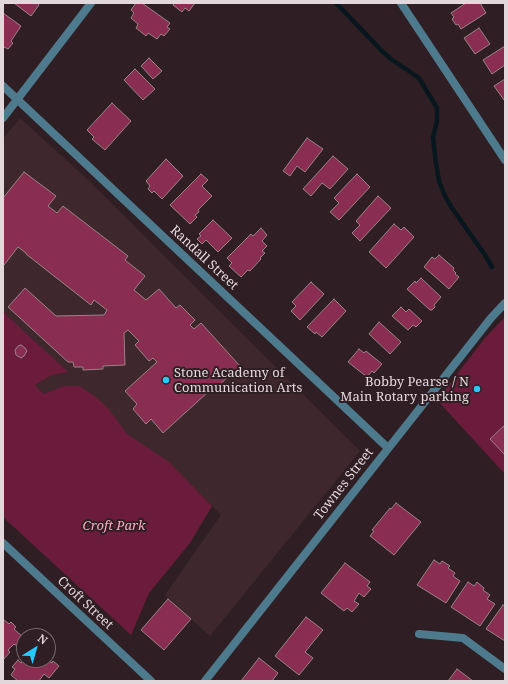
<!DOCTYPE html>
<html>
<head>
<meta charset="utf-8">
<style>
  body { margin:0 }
  #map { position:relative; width:508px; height:684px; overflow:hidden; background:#2f1f24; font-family:"Noto Serif",serif }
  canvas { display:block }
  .frame { position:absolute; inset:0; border:4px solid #e2d7da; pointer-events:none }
  .north { position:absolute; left:16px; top:628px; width:40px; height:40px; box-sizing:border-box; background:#2f1f24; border:1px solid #77696d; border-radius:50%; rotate:37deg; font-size:11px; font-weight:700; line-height:16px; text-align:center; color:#e2d7da }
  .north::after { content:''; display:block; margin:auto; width:14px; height:18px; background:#26c9fe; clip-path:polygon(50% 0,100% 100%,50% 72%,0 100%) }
</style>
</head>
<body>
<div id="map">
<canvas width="508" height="684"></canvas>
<div class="frame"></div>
<div class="north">N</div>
</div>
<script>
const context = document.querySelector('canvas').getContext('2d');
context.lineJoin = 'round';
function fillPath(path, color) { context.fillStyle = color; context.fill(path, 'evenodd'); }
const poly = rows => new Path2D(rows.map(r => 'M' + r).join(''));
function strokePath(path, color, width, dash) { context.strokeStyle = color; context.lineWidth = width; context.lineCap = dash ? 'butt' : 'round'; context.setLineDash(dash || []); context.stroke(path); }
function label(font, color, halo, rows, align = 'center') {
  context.font = font + ' "Noto Serif",serif'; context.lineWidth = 4; context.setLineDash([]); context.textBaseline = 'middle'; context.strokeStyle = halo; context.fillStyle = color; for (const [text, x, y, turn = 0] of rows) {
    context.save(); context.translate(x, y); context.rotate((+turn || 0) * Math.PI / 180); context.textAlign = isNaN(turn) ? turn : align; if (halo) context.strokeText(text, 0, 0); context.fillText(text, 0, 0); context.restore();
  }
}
fillPath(poly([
  [20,118,85,177,360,451,210,636,165,595,221,515,169,462,109,457,35,385,52,375,67,372,3,312,3,139]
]), '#3e282e');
fillPath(poly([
  [3,312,68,372,52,375,35,385,44,394,64,386,79,386,93,395,107,407,127,434,169,462,212,506,190,543,149,593,131,635,3,517],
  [505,317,505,474,437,400,485,338]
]), '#6c1c3b');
strokePath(poly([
  [336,3,382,51,391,59,419,78,437,108,437,121,433,138,436,163,439,181,445,196,452,208,485,255,492,267]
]), '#07171d', 4.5);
const building = poly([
  [14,3,37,3,39,5,31,16,14,3],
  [136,3,142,3,170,23,167,27,170,29,164,36,161,34,157,39,148,33,146,36,136,28,138,24,131,18,134,13,131,10,136,3],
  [174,3,195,3,189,11,185,8,182,12,173,5,174,3],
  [466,3,480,3,486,13,461,29,458,24,456,25,452,19,454,17,451,13,466,3],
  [3,13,21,26,11,41,13,43,8,49,4,47,3,49,3,13],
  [479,28,490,44,475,54,464,38,479,28],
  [505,46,505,65,492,74,483,60,505,46],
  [149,58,162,71,153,79,141,66,149,58],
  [135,69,155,89,143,100,124,80,135,69],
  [505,79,505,100,504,100,494,86,505,79],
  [112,103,131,121,105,150,92,139,94,137,87,130,112,103],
  [307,138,323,149,305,172,297,166,290,176,283,171,307,138],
  [333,156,348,169,330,189,322,183,311,196,303,189,333,156],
  [166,159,183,176,162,199,154,191,152,193,148,189,150,186,146,181,166,159],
  [24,172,56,196,48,206,57,213,63,206,128,256,125,260,145,276,134,290,146,300,159,289,176,308,180,305,195,320,190,325,194,329,201,323,240,366,209,394,208,392,163,433,151,419,146,424,133,409,137,404,125,391,157,362,153,358,149,361,135,345,139,341,128,330,124,333,125,365,103,366,103,369,83,370,83,367,74,367,73,362,68,362,8,307,25,288,56,316,104,315,107,310,94,300,91,305,26,254,26,253,18,247,4,265,3,265,3,198,24,172],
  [201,174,208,180,202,186,212,196,198,210,199,212,195,215,197,217,190,224,170,205,201,174],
  [357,174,370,187,339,220,330,212,339,203,334,198,357,174],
  [378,196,391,208,360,241,352,233,360,225,356,221,378,196],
  [213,220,232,238,218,252,206,240,202,244,197,239,201,236,199,234,213,220],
  [394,224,401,230,404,227,414,237,386,268,369,252,394,224],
  [261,228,267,235,262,241,267,246,262,251,265,253,260,258,261,259,250,271,248,270,241,277,229,266,232,263,227,258,251,234,253,236,261,228],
  [439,255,454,268,453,270,456,273,455,274,459,277,449,289,424,267,432,257,435,259,439,255],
  [421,278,441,297,434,305,435,307,432,310,430,310,407,289,415,281,416,283,421,278],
  [311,282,324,294,300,320,291,311,296,306,292,302,311,282],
  [334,299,346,311,322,337,316,332,315,334,307,327,334,299],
  [401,307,406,312,409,309,422,321,416,327,413,325,408,330,392,316,401,307],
  [379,322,401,342,390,354,369,334,379,322],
  [21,345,25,348,27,351,24,356,21,358,16,355,15,350,18,346,21,345],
  [359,349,364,353,366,351,382,364,374,373,372,371,367,377,348,362,359,349],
  [505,425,505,455,490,439,505,425],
  [396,503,421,522,394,555,370,536,374,531,372,530,390,508,391,509,396,503],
  [434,560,440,564,442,561,450,566,448,568,455,573,453,576,460,581,446,603,417,585,434,560],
  [345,563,370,582,367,586,371,589,364,597,359,593,354,601,359,604,352,612,347,608,344,611,321,593,345,563],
  [468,582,474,586,477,582,484,588,483,590,490,595,487,599,495,604,480,626,451,607,468,582],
  [168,599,191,619,164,650,141,630,168,599],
  [503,605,505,606,505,641,486,629,503,605],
  [306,617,323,630,305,652,313,658,299,675,275,656,306,617],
  [3,619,9,624,11,622,16,627,14,629,24,638,17,646,14,644,8,650,10,652,3,660,3,619],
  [259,658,278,673,272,681,241,681,259,658],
  [18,660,21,663,24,660,48,660,52,663,53,661,59,666,49,678,44,674,39,681,18,681,11,675,15,669,12,667,18,660],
  [457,669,473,681,448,681,457,669]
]);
fillPath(building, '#892e50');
strokePath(building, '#988388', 1);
strokePath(poly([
  [401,3,505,160],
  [3,86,388,448],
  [3,118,91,3],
  [3,543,151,681],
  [419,634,463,638,505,669],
  [205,681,491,318,505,303]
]), '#4d7a8d', 8);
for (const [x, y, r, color] of [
  [166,380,4,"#26c9fe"],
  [477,389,4,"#26c9fe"]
]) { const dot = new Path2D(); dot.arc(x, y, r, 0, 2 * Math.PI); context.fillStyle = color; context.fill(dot); strokePath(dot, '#2f1f24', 1.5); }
label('13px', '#e2d7da', '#2f1f24', [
  ["Randall Street",204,258,43],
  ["Townes Street",344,484,-52],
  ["Croft Street",85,603,43]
]);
label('13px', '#e2d7da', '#2f1f24', [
  ["Stone Academy of",174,373],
  ["Communication Arts",174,388],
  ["Bobby Pearse / N",469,382,"right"],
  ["Main Rotary parking",469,397,"right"]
], 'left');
label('italic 13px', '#faacc2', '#2f1f24', [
  ["Croft Park",114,526]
]);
</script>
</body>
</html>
